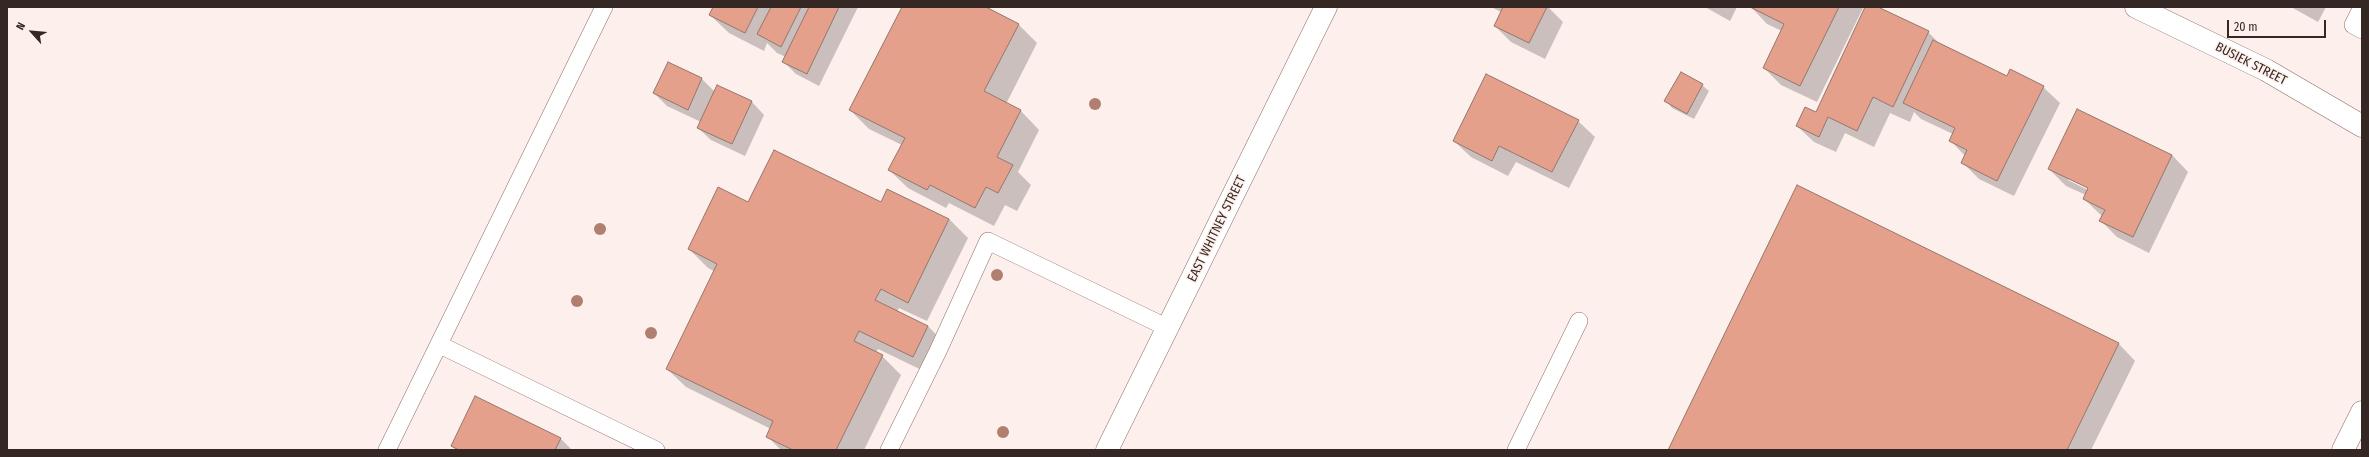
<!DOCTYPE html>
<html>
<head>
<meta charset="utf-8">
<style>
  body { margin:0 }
  #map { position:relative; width:2369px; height:457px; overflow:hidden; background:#fdefeb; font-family:"Fira Sans Condensed",sans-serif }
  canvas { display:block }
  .frame { position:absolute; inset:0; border:8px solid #352824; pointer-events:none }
  .north { position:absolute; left:12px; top:12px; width:40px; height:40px; -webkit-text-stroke:3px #fdefeb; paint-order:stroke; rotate:297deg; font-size:11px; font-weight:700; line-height:16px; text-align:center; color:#352824 }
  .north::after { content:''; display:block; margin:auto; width:14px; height:18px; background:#352824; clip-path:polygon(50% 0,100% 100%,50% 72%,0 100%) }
  .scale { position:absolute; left:2227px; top:20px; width:99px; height:18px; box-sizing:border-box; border:2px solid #352824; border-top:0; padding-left:5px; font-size:12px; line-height:14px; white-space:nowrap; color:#352824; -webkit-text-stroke:3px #fdefeb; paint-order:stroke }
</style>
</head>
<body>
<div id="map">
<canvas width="2369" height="457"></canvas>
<div class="frame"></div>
<div class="north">N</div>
<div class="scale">20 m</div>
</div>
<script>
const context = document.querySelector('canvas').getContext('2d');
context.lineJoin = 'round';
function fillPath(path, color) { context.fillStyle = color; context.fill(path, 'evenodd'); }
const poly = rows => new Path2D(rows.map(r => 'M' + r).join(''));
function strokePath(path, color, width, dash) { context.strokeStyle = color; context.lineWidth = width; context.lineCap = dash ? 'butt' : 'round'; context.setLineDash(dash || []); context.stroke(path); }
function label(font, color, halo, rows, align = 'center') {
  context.font = font + ' "Fira Sans Condensed",sans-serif'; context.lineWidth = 3; context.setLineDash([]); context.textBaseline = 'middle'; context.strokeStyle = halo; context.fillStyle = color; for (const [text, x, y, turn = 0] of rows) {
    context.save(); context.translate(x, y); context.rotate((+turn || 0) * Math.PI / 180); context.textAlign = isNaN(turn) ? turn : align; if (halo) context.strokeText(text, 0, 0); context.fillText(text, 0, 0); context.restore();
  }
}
fillPath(poly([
  [714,7,858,7,819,86,796,74,784,62,786,57,777,53,767,43,764,51,729,33,710,15],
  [903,7,984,7,1018,24,1037,43,1006,104,1021,111,1039,130,1018,172,1031,185,1017,211,1005,205,994,226,949,203,946,208,908,188,889,170,902,145,869,129,850,110],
  [1491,7,1548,7,1563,22,1545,59,1511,42,1495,26,1501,12],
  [1705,7,1737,7,1730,21],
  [1751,7,1863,8,1817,102,1781,85,1764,68,1782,31,1767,24],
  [1866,7,1876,7,1928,32,1942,46,2007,78,2043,87,2060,103,2014,196,1979,179,1962,162,1965,156,1950,140,1953,134,1921,119,1914,112,1910,122,1890,113,1874,147,1845,133,1836,152,1814,142,1797,126,1816,114],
  [2291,7,2326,7,2318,22],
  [668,63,702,79,715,92,717,86,752,102,764,115,745,156,711,140,698,128,701,122,667,106,654,93],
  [1702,85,1709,91,1694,119,1672,108,1666,101],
  [1578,121,1595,137,1569,188,1516,162,1508,176,1471,157,1454,141],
  [2172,155,2188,172,2149,253,2117,237,2100,220,2102,216,2084,199,2086,195,2066,186,2049,169],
  [2068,178,2093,190,2092,192,2068,180],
  [1798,187,2119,344,2135,361,2091,450,1669,450],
  [749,203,881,204,949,219,968,238,927,321,899,308,897,312,928,326,946,345,932,375,878,349,876,353,882,356,901,375,864,450,781,450,767,436,771,429,686,387,667,369,714,271,708,268,689,249],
  [561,439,572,450,456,450,452,446]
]), '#0003');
const building = poly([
  [713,7,758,7,745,33,709,15,713,7],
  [771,7,801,7,781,47,757,34,771,7],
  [809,7,839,7,807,74,782,62,809,7],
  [902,7,986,7,1019,24,984,91,1021,110,997,157,1013,165,998,193,986,187,975,208,930,185,927,190,888,170,905,138,849,110,902,7],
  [1503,7,1547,7,1529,43,1494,26,1503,7],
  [1839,7,1800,86,1763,68,1784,24,1750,7,1839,7],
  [1865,7,1878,7,1929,31,1893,107,1873,97,1857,131,1828,117,1819,137,1796,126,1805,107,1816,112,1865,7],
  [1933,40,2007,76,2010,69,2044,86,1997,181,1961,163,1967,150,1949,141,1955,128,1903,103,1933,40],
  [668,62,702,78,688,110,653,93,668,62],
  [1681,72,1703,84,1687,114,1664,101,1681,72],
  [1486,74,1579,120,1552,172,1499,146,1492,161,1453,141,1486,74],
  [717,85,752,101,732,144,697,128,717,85],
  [2077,109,2172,155,2133,237,2099,221,2105,210,2083,199,2088,188,2048,169,2077,109],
  [774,150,881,202,887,189,949,219,908,303,881,289,875,300,928,326,913,357,859,331,854,341,883,355,836,450,793,450,766,437,773,421,666,369,717,264,688,249,718,187,748,202,774,150],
  [1797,185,2119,343,2067,450,1668,450,1797,185],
  [475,396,561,438,555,450,459,450,451,446,475,396]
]);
fillPath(building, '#e5a08c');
strokePath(building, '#93756c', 1);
const service = poly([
  [2362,7,2353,25,2362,30],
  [440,345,656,450],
  [387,450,604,7],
  [889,450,938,351,988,241,1168,328],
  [1516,450,1579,321]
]);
const minor = poly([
  [2136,7,2266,70,2362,126]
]);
const tertiary = poly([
  [1107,450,1326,7]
]);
const secondary = poly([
  [2343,450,2362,412]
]);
strokePath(service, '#8d6f67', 18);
strokePath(minor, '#8d6f67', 23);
strokePath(tertiary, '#8d6f67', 23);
strokePath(secondary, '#8d6f67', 23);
strokePath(service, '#fff', 17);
strokePath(minor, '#fff', 22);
strokePath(tertiary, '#fff', 22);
strokePath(secondary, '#fff', 22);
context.fillStyle = '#b17f70';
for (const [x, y] of [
  [1095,104],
  [600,229],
  [997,275],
  [577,301],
  [651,333],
  [1003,432]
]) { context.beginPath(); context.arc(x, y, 6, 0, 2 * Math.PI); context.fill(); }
label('13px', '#352824', '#fdefeb', [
  ["BUSIEK STREET",2251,64,27],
  ["EAST WHITNEY STREET",1217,229,-64]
]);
</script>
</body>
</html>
